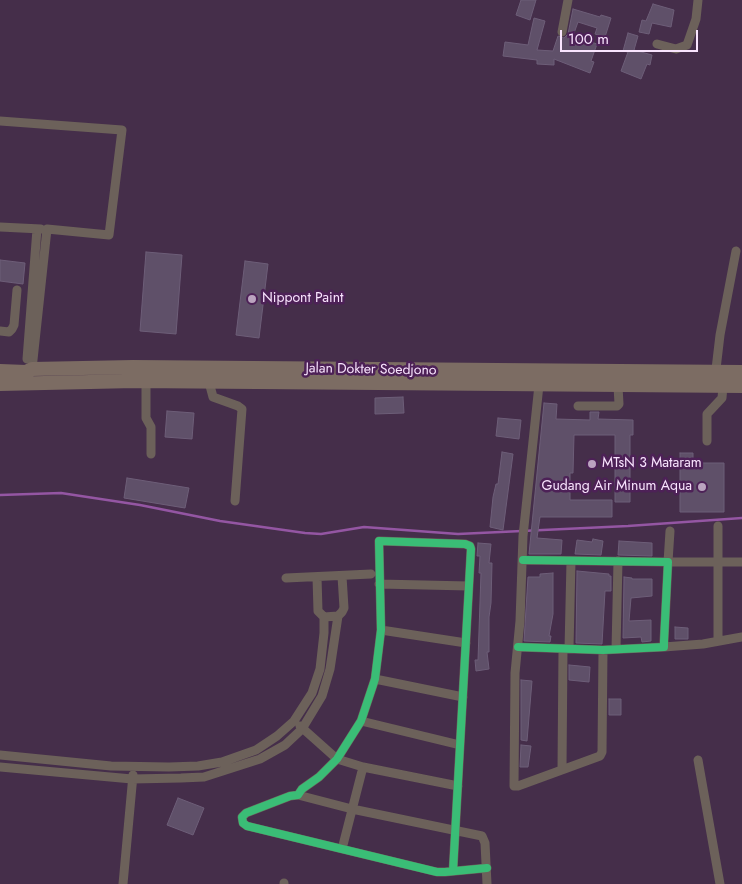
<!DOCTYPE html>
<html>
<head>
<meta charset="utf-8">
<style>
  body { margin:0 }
  #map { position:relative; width:742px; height:884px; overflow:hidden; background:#452e4a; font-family:Jost,sans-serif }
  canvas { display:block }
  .scale { position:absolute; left:560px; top:30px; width:138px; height:22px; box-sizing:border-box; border:2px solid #f9e4fe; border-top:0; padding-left:6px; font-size:15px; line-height:18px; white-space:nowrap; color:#f9e4fe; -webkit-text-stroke:4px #4d2157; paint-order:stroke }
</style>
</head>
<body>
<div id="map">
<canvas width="742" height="884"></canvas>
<div class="scale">100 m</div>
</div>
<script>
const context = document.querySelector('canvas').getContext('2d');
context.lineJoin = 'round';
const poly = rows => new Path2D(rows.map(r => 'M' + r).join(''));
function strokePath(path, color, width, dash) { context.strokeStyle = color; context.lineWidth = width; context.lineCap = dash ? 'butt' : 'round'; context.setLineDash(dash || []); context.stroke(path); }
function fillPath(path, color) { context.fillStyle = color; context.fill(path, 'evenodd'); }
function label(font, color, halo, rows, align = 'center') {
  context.font = font + ' Jost,sans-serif'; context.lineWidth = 5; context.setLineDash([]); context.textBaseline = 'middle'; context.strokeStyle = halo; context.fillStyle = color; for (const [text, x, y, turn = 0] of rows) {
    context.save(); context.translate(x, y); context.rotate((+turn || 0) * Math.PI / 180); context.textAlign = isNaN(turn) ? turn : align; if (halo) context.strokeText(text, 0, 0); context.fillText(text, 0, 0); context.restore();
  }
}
strokePath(poly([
  [0,495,61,493,140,505,220,521,305,533,321,534,364,527,458,534,628,526,742,518]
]), '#9456a3', 2.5);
const building = poly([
  [521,0,536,0,530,20,516,15,521,0],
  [653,4,674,10,671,27,652,23,649,34,639,32,642,20,646,21,653,4],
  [573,9,600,17,601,15,611,18,605,37,595,34,597,28,578,22,573,36,597,44,591,61,594,62,590,73,554,59,554,65,537,64,537,60,503,56,505,42,528,45,534,18,545,21,537,50,553,51,558,36,564,38,568,34,573,9],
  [628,33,638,36,634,50,652,55,650,65,647,64,641,79,621,71,628,52,623,51,628,33],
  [146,252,182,255,176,334,140,331,146,252],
  [0,260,25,263,23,284,0,281,0,260],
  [245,261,268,264,259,338,236,335,245,261],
  [403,397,404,413,375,414,375,398,403,397],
  [544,403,557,404,556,419,590,420,590,412,599,412,598,419,633,420,633,435,630,435,630,502,615,502,615,435,574,435,573,473,570,473,570,500,612,500,612,517,540,517,537,538,562,540,561,554,529,554,544,403],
  [167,411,194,413,192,439,165,437,167,411],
  [498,418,521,420,519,439,496,436,498,418],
  [502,452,513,454,503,530,490,527,493,497,496,484,498,484,502,452],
  [680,453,693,453,693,463,724,463,724,512,680,512,680,453],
  [127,478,189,488,185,508,124,498,127,478],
  [593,539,603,541,601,555,575,554,577,540,592,542,593,539],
  [619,541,652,543,652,556,618,555,619,541],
  [478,543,491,544,489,563,492,563,491,603,489,617,489,652,487,652,489,669,476,671,475,660,478,660,481,573,479,573,480,556,477,556,478,543],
  [577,571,609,574,609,576,611,576,611,591,605,591,602,644,576,643,577,571],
  [553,573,553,614,549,636,551,636,550,642,524,641,528,577,540,577,540,574,553,573],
  [624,577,632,578,632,579,652,579,652,596,631,598,629,621,651,620,651,641,642,642,641,637,623,638,624,577],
  [675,627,688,628,688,639,675,639,675,627],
  [569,665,590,667,589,682,569,680,569,665],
  [521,680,532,681,527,741,521,740,521,680],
  [609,699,621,699,621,715,609,715,609,699],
  [521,745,531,746,528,767,520,767,521,745],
  [178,798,204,808,193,835,167,825,178,798]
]);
fillPath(building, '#5f5069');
strokePath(building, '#6d5e78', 1);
strokePath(poly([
  [562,32,568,0],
  [657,44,676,49,687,45,696,19,698,0],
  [0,121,122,130,109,235,47,229,32,369],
  [0,227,41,229],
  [0,331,9,332,12,329,14,325,17,290],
  [27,359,37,229],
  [146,381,146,418,151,427,151,454],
  [209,382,213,397,238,406,242,409,235,501],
  [539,385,523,536,520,621,515,673,514,786,518,786,600,756,602,752,603,650],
  [714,386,720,335,736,251],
  [578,406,617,406,619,404,618,386],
  [707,441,707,414,722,398,723,386],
  [670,531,668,562,742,562],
  [317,577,318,611,324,617,338,616,342,612,344,608,342,576],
  [286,578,371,574],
  [379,584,469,586],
  [381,630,466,643],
  [718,641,718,526],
  [518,647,603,650,664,647,664,641,668,562,523,560],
  [664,647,703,644,742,637],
  [569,649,571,561],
  [616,649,618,561],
  [375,679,463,697],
  [361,721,460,745],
  [300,726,337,759,363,767,458,786],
  [0,755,111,766,169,767,198,766,222,762,256,750,277,736,294,721,312,693,320,669,324,633,324,617],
  [698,760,720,884],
  [0,767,132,779,181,778,204,777,260,759,285,745,302,729,322,696,330,669,338,616],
  [562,769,563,649],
  [298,795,352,809,482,836,485,843,487,884],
  [342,849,363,767],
  [453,871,471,549,470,546,465,544,379,541,381,630,375,679,361,721,337,759,319,777,302,789,298,795,290,796,246,813,242,817,243,823,247,826,437,872,445,872,487,868],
  [284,883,284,884],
  [123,884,133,775]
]), '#6c615a', 9);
strokePath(poly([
  [0,371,26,372,32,369,133,367,742,372],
  [0,384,135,381,742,386]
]), '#7c6c63', 14);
strokePath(poly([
  [518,647,603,650,664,647,664,641,668,562,523,560],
  [453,871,471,549,470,546,465,544,379,541,381,630,375,679,361,721,337,759,319,777,302,789,298,795,290,796,246,813,242,817,243,823,247,826,437,872,445,872,487,868]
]), '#3abd76', 8);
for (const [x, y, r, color] of [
  [252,299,5,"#baa4bf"],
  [592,464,5,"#baa4bf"],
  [702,487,5,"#baa4bf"]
]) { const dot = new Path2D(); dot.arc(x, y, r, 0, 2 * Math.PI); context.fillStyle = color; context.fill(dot); strokePath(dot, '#4d2157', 2); }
label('14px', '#f9e4fe', '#4d2157', [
  ["Nippont Paint",262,299],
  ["MTsN 3 Mataram",602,464],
  ["Gudang Air Minum Aqua",692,487,"right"]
], 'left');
label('14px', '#f9e4fe', '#4d2157', [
  ["Jalan Dokter Soedjono",371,370,1]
]);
</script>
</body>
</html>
